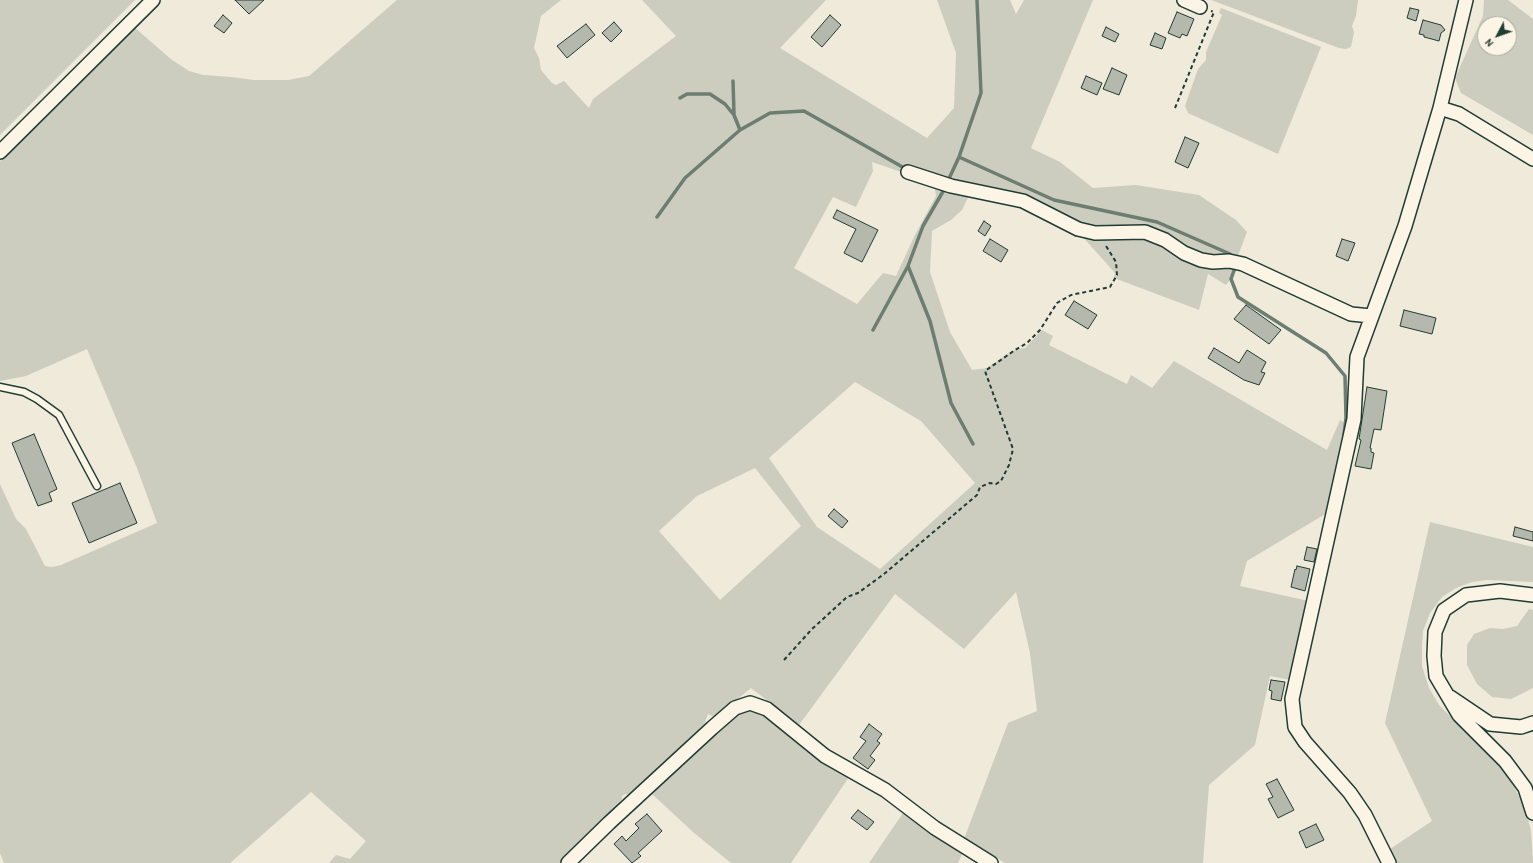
<!DOCTYPE html>
<html>
<head>
<meta charset="utf-8">
<style>
  body { margin:0 }
  #map { position:relative; width:1533px; height:863px; overflow:hidden; background:#efeada; font-family:"Patrick Hand",sans-serif }
  canvas { display:block }
  .north { position:absolute; left:1477px; top:16px; width:40px; height:40px; box-sizing:border-box; background:#fcf5e5; border:1px solid #a4ab9e; border-radius:50%; rotate:229deg; font-size:11px; font-weight:700; line-height:16px; text-align:center; color:#1f3d34 }
  .north::after { content:''; display:block; margin:auto; width:14px; height:18px; background:#1f3d34; clip-path:polygon(50% 0,100% 100%,50% 72%,0 100%) }
</style>
</head>
<body>
<div id="map">
<canvas width="1533" height="863"></canvas>
<div class="north">N</div>
</div>
<script>
const context = document.querySelector('canvas').getContext('2d');
context.lineJoin = 'round';
function fillPath(path, color) { context.fillStyle = color; context.fill(path, 'evenodd'); }
const poly = rows => new Path2D(rows.map(r => 'M' + r).join(''));
function strokePath(path, color, width, dash) { context.strokeStyle = color; context.lineWidth = width; context.lineCap = dash ? 'butt' : 'round'; context.setLineDash(dash || []); context.stroke(path); }
fillPath(poly([
  [0,0,135,0,0,135],
  [397,0,561,0,541,16,534,48,539,58,541,70,552,83,556,85,564,81,589,108,593,99,676,36,642,0,826,0,780,48,927,138,954,108,956,53,937,0,1010,0,1016,14,1024,0,1093,0,1031,148,1060,162,1093,188,1136,185,1199,195,1236,220,1247,232,1239,253,1231,279,1226,285,1208,274,1199,310,1114,278,1115,273,1064,216,971,191,962,210,951,220,932,231,930,272,950,332,972,370,987,368,1009,353,1018,349,1025,348,1042,330,1053,336,1049,345,1127,384,1131,375,1152,388,1174,361,1327,450,1340,420,1350,427,1327,513,1247,561,1240,586,1309,601,1290,680,1270,676,1255,745,1209,785,1203,863,1005,863,964,839,1008,723,1037,711,1030,653,1016,592,964,649,895,594,799,725,751,688,715,717,708,714,704,724,630,795,625,794,622,796,622,799,607,816,561,863,329,863,336,855,350,859,366,841,311,792,230,863,4,863,0,853,0,484,16,519,26,529,45,566,52,567,61,565,157,523,137,468,87,349,26,376,0,381,0,161,134,27,172,60,189,71,203,75,231,77,254,80,288,80,309,76],
  [872,162,907,174,935,189,936,196,915,235,896,276,883,273,857,304,794,268,833,197,856,207,873,171],
  [855,382,921,421,975,483,880,569,817,527,769,458],
  [755,468,801,526,720,600,659,531,697,496],
  [1211,0,1358,0,1356,16,1352,26,1354,32,1351,47,1346,49,1339,48],
  [1484,0,1508,0,1533,19,1533,135,1461,93,1455,78,1483,16],
  [1485,24,1509,24,1509,48,1485,48],
  [1221,8,1321,47,1278,154,1188,113,1185,106,1198,69,1206,60,1206,52,1222,15,1219,13],
  [1430,522,1533,547,1533,582,1487,580,1472,582,1456,588,1442,597,1430,613,1423,631,1422,648,1422,666,1429,688,1439,705,1498,764,1512,783,1525,808,1531,831,1533,863,1395,863,1390,849,1432,821,1385,723],
  [1529,609,1533,610,1533,688,1511,699,1492,697,1477,684,1467,665,1467,645,1474,634,1490,628,1503,629,1517,626],
  [743,709,756,709,851,774,791,863,731,863,693,832,652,794,734,715],
  [905,810,963,852,958,863,869,863]
]), '#cccdbf');
strokePath(poly([
  [733,81,734,114],
  [680,98,687,94,710,94,725,104,734,115,740,130],
  [959,157,981,93,977,0],
  [947,183,959,157,1054,200,1157,222,1230,254,1233,258],
  [945,188,923,226,908,266,930,321,951,403,973,444],
  [657,217,685,178,740,130,770,113,804,111,906,169],
  [1236,265,1231,279,1238,297,1326,353,1345,376,1346,418,1344,435],
  [873,330,908,266]
]), '#6c7d71', 3.5);
const building = poly([
  [235,0,264,0,249,14,235,0],
  [1410,8,1419,10,1416,21,1407,18,1410,8],
  [1177,12,1194,19,1187,36,1182,34,1180,38,1168,33,1177,12],
  [223,15,232,23,224,33,214,26,223,15],
  [830,15,841,25,822,47,811,37,830,15],
  [1423,20,1441,25,1445,30,1441,33,1439,41,1424,37,1424,35,1419,34,1423,20],
  [614,22,622,31,611,42,602,33,614,22],
  [586,24,595,35,567,58,557,46,586,24],
  [1106,27,1119,34,1115,42,1102,36,1106,27],
  [1155,33,1166,38,1162,49,1150,45,1155,33],
  [1112,68,1127,75,1119,95,1103,89,1112,68],
  [1086,76,1102,83,1097,95,1081,88,1086,76],
  [1185,137,1199,143,1188,168,1175,162,1185,137],
  [837,210,878,230,862,262,844,253,856,229,833,218,837,210],
  [984,221,991,226,985,236,978,231,984,221],
  [990,239,1008,250,1001,262,983,251,990,239],
  [1342,239,1355,243,1348,261,1336,256,1342,239],
  [1074,301,1097,315,1088,329,1065,315,1074,301],
  [1246,305,1281,330,1269,344,1234,319,1246,305],
  [1404,310,1436,318,1432,334,1400,326,1404,310],
  [1214,348,1239,363,1247,350,1266,362,1261,372,1265,373,1259,385,1244,380,1208,358,1214,348],
  [1367,387,1387,391,1381,430,1374,429,1370,448,1371,448,1371,452,1374,453,1371,469,1355,466,1361,440,1359,439,1367,387],
  [34,434,57,489,49,493,52,501,38,506,12,443,34,434],
  [120,483,137,523,89,543,72,503,120,483],
  [834,509,848,521,842,528,828,516,834,509],
  [1515,527,1533,532,1533,541,1513,536,1515,527],
  [1307,547,1317,549,1314,562,1304,560,1307,547],
  [1297,566,1310,569,1305,591,1291,587,1295,569,1296,570,1297,566],
  [1271,680,1285,682,1281,701,1271,699,1272,691,1269,690,1271,680],
  [869,724,882,734,877,741,880,743,870,756,875,760,868,769,853,758,866,741,860,737,869,724],
  [1277,779,1294,810,1278,818,1268,799,1273,797,1266,784,1277,779],
  [858,810,874,822,867,830,851,818,858,810],
  [647,814,662,831,638,853,641,856,632,863,614,844,622,836,626,841,639,828,635,824,647,814],
  [1316,824,1324,840,1306,848,1299,832,1316,824]
]);
fillPath(building, '#b5b9ad');
strokePath(building, '#1f3d34', 1);
const service = poly([
  [0,387,24,392,37,399,59,415,97,486]
]);
const minor = poly([
  [1184,0,1200,7],
  [1440,108,1459,114,1533,159],
  [0,152,153,0],
  [908,172,951,186,1023,201,1078,229,1095,233,1145,232,1165,240,1184,253,1201,260,1213,262,1229,261,1243,264,1351,314,1371,316],
  [1533,595,1500,591,1466,595,1444,610,1435,632,1434,656,1436,676,1459,715,1505,761,1525,788,1533,813],
  [1450,697,1490,724,1521,727,1533,723],
  [568,863,609,823,712,728,735,708,750,703,767,709,825,756,885,790,935,828,991,863],
  [1389,863,1365,815,1350,793,1305,742,1295,727,1292,699,1354,419,1357,357,1405,226,1440,108,1466,0]
]);
strokePath(service, '#1f3d34', 9);
strokePath(minor, '#1f3d34', 16);
strokePath(poly([
  [1175,108,1214,12,1211,11],
  [784,660,812,629,847,597,858,593,884,574,977,495,980,487,990,483,996,484,1001,481,1009,465,1013,449,985,371,1015,350,1027,343,1040,330,1057,303,1071,295,1110,287,1117,275,1116,262,1106,246]
]), '#1f3d34', 2, [4, 3]);
strokePath(service, '#fcf5e5', 6);
strokePath(minor, '#fcf5e5', 13);
</script>
</body>
</html>
